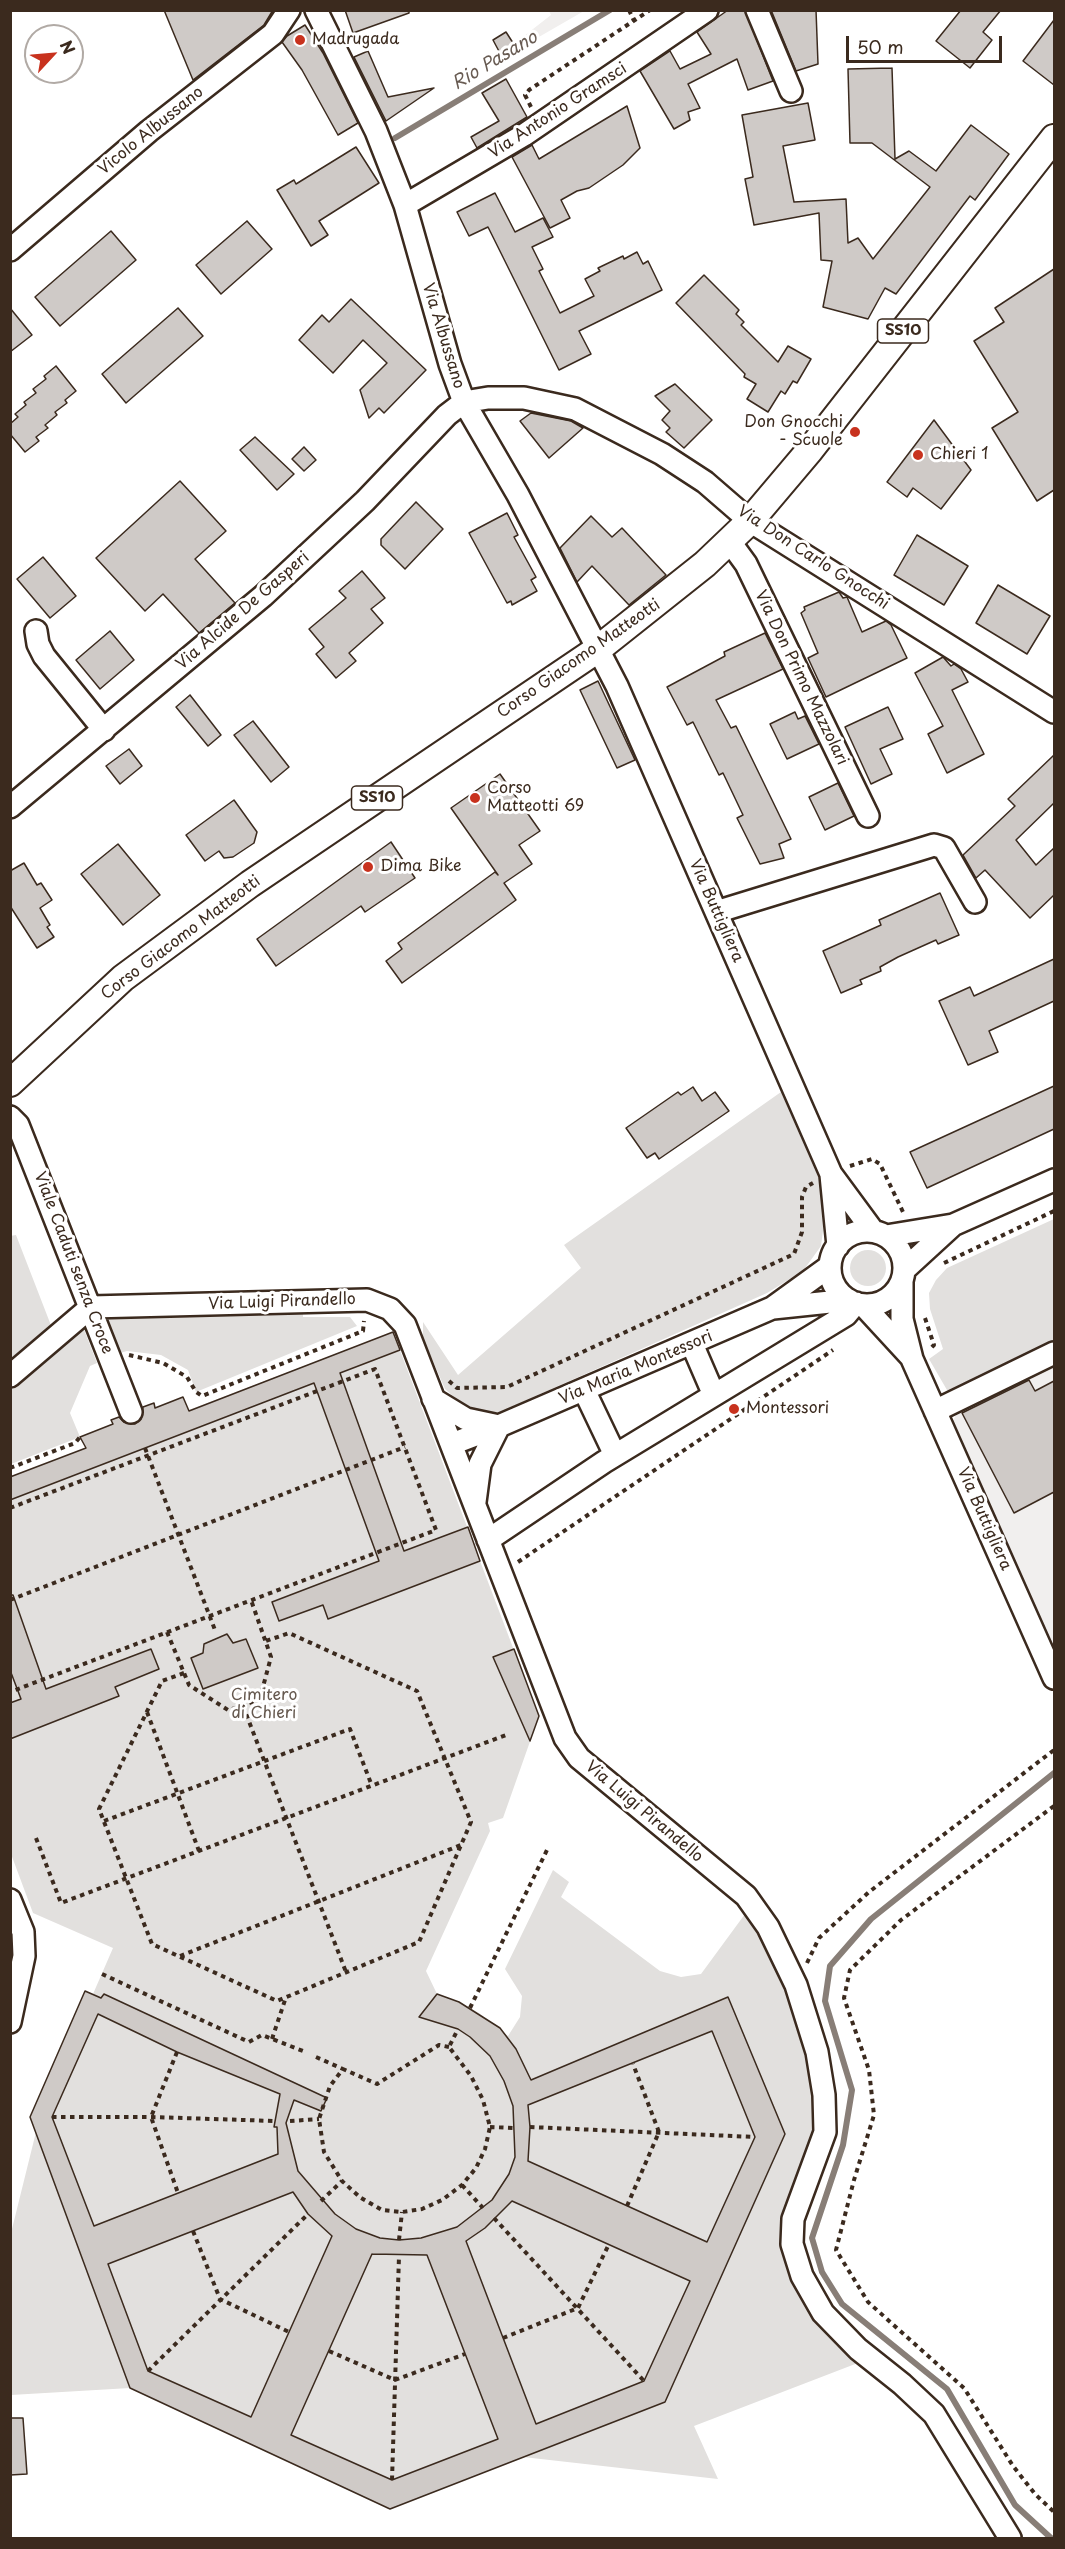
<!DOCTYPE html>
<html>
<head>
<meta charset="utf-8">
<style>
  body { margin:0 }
  #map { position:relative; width:1065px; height:2549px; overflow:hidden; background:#fff; font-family:"Playpen Sans",sans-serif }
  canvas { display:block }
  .frame { position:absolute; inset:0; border:12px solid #3b2a1e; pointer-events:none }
  .north { position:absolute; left:24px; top:24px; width:60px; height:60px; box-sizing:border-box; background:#fff; border:2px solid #b1aaa5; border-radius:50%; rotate:64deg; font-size:16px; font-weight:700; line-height:24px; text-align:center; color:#3b2a1e }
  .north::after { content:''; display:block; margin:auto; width:21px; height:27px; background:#c8321e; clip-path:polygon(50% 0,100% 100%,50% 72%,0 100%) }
  .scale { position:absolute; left:846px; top:36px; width:156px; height:27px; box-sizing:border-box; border:3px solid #3b2a1e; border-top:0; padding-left:8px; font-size:18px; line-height:21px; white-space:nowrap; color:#3b2a1e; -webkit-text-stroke:4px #fff; paint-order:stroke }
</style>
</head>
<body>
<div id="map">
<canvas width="1065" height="2549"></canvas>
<div class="frame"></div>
<div class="north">N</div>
<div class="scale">50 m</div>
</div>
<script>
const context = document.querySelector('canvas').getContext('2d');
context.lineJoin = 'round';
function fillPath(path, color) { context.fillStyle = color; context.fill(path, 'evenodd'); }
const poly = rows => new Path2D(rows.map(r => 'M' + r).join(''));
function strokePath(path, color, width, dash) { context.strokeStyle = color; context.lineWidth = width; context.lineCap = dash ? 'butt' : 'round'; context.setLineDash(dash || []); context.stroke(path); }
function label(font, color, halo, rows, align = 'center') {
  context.font = font + ' "Playpen Sans",sans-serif'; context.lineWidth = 6; context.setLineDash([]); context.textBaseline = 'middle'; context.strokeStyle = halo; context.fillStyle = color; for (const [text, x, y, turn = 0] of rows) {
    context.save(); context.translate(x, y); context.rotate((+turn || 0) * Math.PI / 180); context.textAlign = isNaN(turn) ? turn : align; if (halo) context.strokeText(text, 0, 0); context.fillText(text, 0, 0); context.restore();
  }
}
fillPath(poly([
  [549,11,584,11,518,49,515,43,551,15],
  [1054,1352,1054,1650,953,1421,966,1394]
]), '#f1efee');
fillPath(poly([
  [781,1092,823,1188,825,1216,821,1246,803,1271,767,1293,500,1412,486,1412,463,1405,445,1389,423,1338,423,1322,458,1375,581,1268,564,1245],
  [1054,1219,1054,1352,955,1395,947,1390,929,1359,943,1349,930,1309,929,1293,936,1280,947,1268],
  [16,1235,52,1328,11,1362,10,1236],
  '850 1268a18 18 0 1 1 36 0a18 18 0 1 1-36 0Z',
  [303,1309,303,1317,350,1317,357,1326,196,1392,188,1370,161,1355,127,1351,120,1353,107,1319],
  [83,1327,97,1363,90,1366,70,1413,80,1437,11,1464,11,1388],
  [393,1332,539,1716,503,1818,488,1823,490,1831,426,1971,437,1994,459,2002,479,2013,508,2036,520,2017,522,1996,505,1969,553,1870,569,1882,561,1897,660,1971,681,1977,701,1974,745,1914,750,1911,791,1998,814,2071,824,2136,800,2169,785,2210,789,2252,863,2361,694,2426,718,2479,523,2457,390,2509,130,2388,11,2395,11,2233,36,2132,30,2117,85,1991,93,1994,113,1948,33,1913,11,1854,11,1478]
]), '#e2e0de');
strokePath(poly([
  [395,138,610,10],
  [1051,2538,1015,2505,947,2389,842,2304,822,2272,812,2238,843,2145,852,2090,825,2001,830,1966,871,1919,1054,1773]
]), '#887e77', 6);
const building = poly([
  [164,10,273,10,264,25,193,80,164,10],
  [345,10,409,10,409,13,353,33,345,10],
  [728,10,745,10,773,81,748,90,737,59,688,84,700,108,688,112,690,120,674,129,640,71,670,51,680,69,711,54,697,32,728,10],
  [771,10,816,10,818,64,796,71,771,10],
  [961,10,1001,10,983,32,992,40,970,68,936,41,961,10],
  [1054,20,1054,85,1023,61,1054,20],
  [305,25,323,53,358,123,338,135,302,70,282,42,287,36,305,25],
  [506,32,515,46,501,55,493,40,506,32],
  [368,51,388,97,434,88,386,121,354,57,368,51],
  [892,68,895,159,909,151,936,171,971,125,1009,154,975,200,970,196,896,294,885,288,868,319,823,307,832,261,821,260,819,213,754,225,745,179,753,177,742,115,808,103,815,140,783,146,794,202,846,199,848,243,858,238,873,259,930,187,872,143,850,143,848,69,892,68],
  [506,79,527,117,477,148,471,137,499,121,482,93,506,79],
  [627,106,640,148,623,165,589,188,577,191,561,200,570,218,550,228,512,157,532,145,539,159,627,106],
  [356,147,379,183,319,221,328,235,311,246,277,190,294,180,296,184,356,147],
  [495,193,515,232,543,218,553,237,532,247,543,269,539,271,560,313,594,296,585,279,600,271,598,268,623,256,624,259,637,252,643,264,648,261,662,290,579,331,591,354,559,370,488,227,469,236,457,212,495,193],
  [247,221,272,249,221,294,196,265,247,221],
  [111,231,136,260,60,326,35,297,111,231],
  [1054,269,1054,490,1037,501,992,428,1018,412,974,341,1004,322,995,308,1054,269],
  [704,275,739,310,736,314,744,322,741,325,778,362,788,346,811,359,797,383,793,381,785,394,781,391,768,412,747,399,756,384,744,377,745,374,676,303,704,275],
  [351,299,426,370,384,413,379,408,369,418,360,390,387,363,363,340,333,373,299,340,322,315,329,322,351,299],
  [10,308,32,335,10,352,10,308],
  [178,308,203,336,126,403,102,374,178,308],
  [56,366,76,391,65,400,67,403,55,412,57,415,45,425,48,428,36,437,39,441,25,452,10,434,10,424,18,417,15,414,26,405,24,402,36,393,33,389,46,379,44,376,56,366],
  [675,384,712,420,684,448,666,432,670,428,662,420,670,411,655,396,675,384],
  [531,413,571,421,583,428,549,458,520,421,531,413],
  [934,420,971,470,941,509,913,488,907,497,887,482,934,420],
  [255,437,294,474,277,490,240,450,255,437],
  [304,447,316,460,304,471,292,459,304,447],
  [180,481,226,531,195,559,235,603,199,633,163,594,145,611,96,558,180,481],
  [416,502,443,529,405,569,381,545,381,539,416,502],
  [507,513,518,535,514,537,536,577,531,580,537,591,512,605,511,601,507,603,469,533,507,513],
  [591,516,612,537,622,528,666,575,629,605,592,566,577,582,560,548,591,516],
  [917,535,968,566,944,605,894,575,917,535],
  [43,557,76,596,50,618,17,579,43,557],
  [362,571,385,598,371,609,383,623,349,653,356,661,336,678,316,654,324,647,309,629,346,598,339,591,362,571],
  [998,585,1050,616,1027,654,976,623,998,585],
  [839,592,843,598,847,597,862,632,886,621,891,625,907,658,826,697,808,658,818,653,801,613,805,610,804,607,839,592],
  [110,631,134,660,100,689,76,660,110,631],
  [765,633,783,669,716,700,731,728,736,726,791,839,779,844,784,858,760,864,737,818,743,815,723,773,719,775,693,722,687,725,667,687,725,656,724,652,765,633],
  [943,657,951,666,954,664,961,669,968,682,952,690,984,754,947,773,928,734,943,726,915,673,943,657],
  [598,681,635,760,617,768,580,690,598,681],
  [190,695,221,735,208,746,176,707,190,695],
  [888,707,903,739,880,749,892,774,871,784,845,727,888,707],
  [795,712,798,719,805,716,819,744,787,759,770,724,795,712],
  [253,721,289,767,271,782,234,735,253,721],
  [129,749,142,766,120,784,106,766,129,749],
  [1054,755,1054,803,1016,840,1036,865,1054,848,1054,895,1030,918,985,870,976,878,963,855,1015,806,1008,799,1054,755],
  [500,774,540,831,519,845,532,864,504,883,516,900,402,983,386,961,402,949,398,943,495,872,498,875,451,808,500,774],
  [838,783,854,816,825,830,809,797,838,783],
  [234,800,257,832,254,843,233,857,224,858,219,851,205,861,186,835,234,800],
  [391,842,415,878,365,912,361,906,276,966,257,939,391,842],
  [118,844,160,895,123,925,81,874,118,844],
  [24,863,37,885,41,883,52,900,40,908,50,925,47,927,54,937,37,948,10,906,10,871,24,863],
  [940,893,959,935,938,944,936,940,898,957,880,967,881,971,860,980,862,984,841,993,823,951,881,925,879,920,940,893],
  [1054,959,1054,1001,989,1031,998,1052,968,1065,939,1001,970,987,974,996,1054,959],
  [1054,1086,1054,1129,927,1188,910,1152,1054,1086],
  [693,1087,702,1101,715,1092,729,1111,659,1159,655,1153,647,1158,626,1128,678,1092,681,1095,693,1087],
  [393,1332,400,1350,340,1373,404,1551,468,1527,480,1561,328,1619,323,1605,279,1621,272,1602,379,1561,314,1383,10,1500,10,1477,86,1448,80,1437,113,1424,111,1420,119,1417,124,1422,135,1424,141,1419,143,1407,154,1403,155,1408,183,1397,189,1411,393,1332],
  [1029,1380,1035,1391,1054,1381,1054,1492,1014,1513,962,1413,1029,1380],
  [10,1595,13,1595,46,1689,151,1649,159,1669,115,1687,119,1696,10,1739,10,1703,21,1699,10,1670,10,1595],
  [227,1634,233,1643,246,1639,258,1668,203,1689,191,1658,203,1653,204,1644,227,1634],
  [514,1649,539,1716,530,1741,493,1657,514,1649],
  [85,1991,101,1998,104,1994,327,2098,321,2111,294,2100,286,2123,298,2171,335,2214,356,2229,380,2238,399,2240,421,2238,457,2227,492,2200,509,2174,515,2157,513,2106,504,2081,490,2056,470,2037,458,2029,419,2017,437,1994,459,2002,500,2028,516,2049,531,2080,728,1997,785,2134,665,2402,390,2509,130,2388,30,2117,85,1991],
  [98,2014,177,2052,280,2094,274,2127,277,2127,278,2154,94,2226,52,2117,98,2014],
  [712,2031,755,2137,707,2242,528,2161,530,2127,528,2105,712,2031],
  [293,2192,308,2214,332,2236,251,2417,148,2371,108,2264,293,2192],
  [512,2201,690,2281,644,2381,536,2424,466,2241,485,2228,512,2201],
  [372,2254,427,2255,498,2439,392,2480,291,2435,372,2254],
  [10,2418,23,2418,27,2474,10,2475,10,2418]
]);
fillPath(building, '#cfcac7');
strokePath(building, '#3b2a1e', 1.5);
const minor = poly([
  [316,10,376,131,405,205,450,364,464,402,518,495,617,686,831,1174,873,1231],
  [757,10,791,91],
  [405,205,524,135,707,10],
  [10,250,149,131,273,34,289,10],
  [730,542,746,564,868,816],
  [36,631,38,644,44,656,104,730],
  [10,807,263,596,365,501,447,415,464,402,488,398,524,398,575,409,662,454,705,482,750,521,1054,712],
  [716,912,934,845,944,848,975,902],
  [10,1117,18,1125,131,1412],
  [831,1175,838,1246],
  '830 1268a37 37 0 1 1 74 0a37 37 0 1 1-74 0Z',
  [886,1236,953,1225,1054,1180],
  [904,1270,952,1226],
  [902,1282,902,1319,912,1359,1054,1678],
  [863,1305,910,1356],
  [91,1307,367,1300,390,1309,405,1325,565,1738,579,1758,746,1896,768,1927,796,1985,817,2052,824,2095,825,2132,793,2219,792,2244,802,2276,823,2313,858,2349,902,2384,934,2414,1010,2538],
  [773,1308,849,1300],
  [692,1344,714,1395],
  [10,1376,91,1307],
  [584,1390,615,1455],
  [433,1399,466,1419,499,1426,480,1464,475,1502],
  [935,1411,1054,1353],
  [452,1444,499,1426,772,1308,830,1266],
  [488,1540,604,1462,846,1315,856,1303],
  [10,1900,23,1932,24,1956,10,2022]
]);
const major = poly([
  [10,1083,123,978,250,884,598,649,705,564,750,521,810,450,1054,138]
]);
strokePath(minor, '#3b2a1e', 26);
strokePath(major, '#3b2a1e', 30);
strokePath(poly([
  [629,10,634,21],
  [531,107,525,95,529,90,650,10],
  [850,1166,872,1159,880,1164,903,1212],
  [944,1263,1054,1211],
  [925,1318,934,1345,930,1349],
  [129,1355,163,1363,187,1377,196,1392,202,1396,363,1331,364,1321],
  [449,1381,457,1388,507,1387,794,1254,802,1232,802,1197,806,1187,813,1183],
  [145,1448,215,1630],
  [10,1468,75,1443,80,1437],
  [10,1508,375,1369,436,1530,10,1692],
  [518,1562,833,1350],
  [10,1600,405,1447],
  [167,1632,189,1685,228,1710,243,1706,260,1698,271,1657,251,1600],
  [184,1673,162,1681,99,1809,152,1944,277,2001,419,1942,471,1822,417,1691,289,1633,266,1641],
  [243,1706,346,1972],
  [147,1712,199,1851],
  [1054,1806,901,1920,850,1970,844,1998,869,2070,874,2115,854,2180,836,2250,868,2302,964,2388,1013,2466,1035,2494,1054,2512],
  [104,1821,350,1729,372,1786],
  [36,1838,61,1903,506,1735],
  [180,1956,461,1845],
  [807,1963,819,1938,869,1892,1054,1750],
  [102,1974,249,2042,262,2035,303,2051],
  [470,2008,547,1850],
  [272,2039,286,1997],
  [449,2047,439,2045,377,2084,343,2069,330,2086,319,2119,324,2152,342,2181,361,2198,382,2210,402,2212,422,2209,442,2200,462,2185,476,2168,485,2149,490,2127,483,2100,471,2076,449,2047,458,2029],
  [177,2052,151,2117,178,2193],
  [316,2057,343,2069],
  [52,2117,151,2117,275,2121],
  [290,2121,319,2119],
  [490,2127,514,2128],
  [530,2127,755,2137],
  [462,2185,483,2208],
  [321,2201,342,2181],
  [627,2206,659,2132,633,2064],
  [494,2218,644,2381],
  [193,2231,220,2299,289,2332],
  [399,2240,402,2212],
  [503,2338,578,2308,609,2244],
  [329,2351,395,2380,465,2354],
  [148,2371,308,2214],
  [392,2480,399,2256]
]), '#3b2a1e', 4, [4.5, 4.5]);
strokePath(minor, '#fff', 21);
strokePath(major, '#fff', 26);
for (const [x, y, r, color] of [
  [300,40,6,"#c8321e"],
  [855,432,6,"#c8321e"],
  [918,455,6,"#c8321e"],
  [475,798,6,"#c8321e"],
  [368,867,6,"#c8321e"],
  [734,1409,6,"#c8321e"]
]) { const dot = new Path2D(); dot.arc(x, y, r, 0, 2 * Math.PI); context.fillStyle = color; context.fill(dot); strokePath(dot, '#fff', 2); }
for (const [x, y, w] of [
  [903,331,51],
  [377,798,51]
]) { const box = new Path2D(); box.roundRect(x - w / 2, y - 12, w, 24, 4.5); context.fillStyle = '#fff'; context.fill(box); strokePath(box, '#3b2a1e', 1.5); }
label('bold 15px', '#3b2a1e', null, [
  ["SS10",903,331],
  ["SS10",377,798]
]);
label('16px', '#3b2a1e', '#fff', [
  ["Madrugada",312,40],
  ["Don Gnocchi",843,423,"right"],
  ["- Scuole",843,441,"right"],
  ["Chieri 1",930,455],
  ["Corso",487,789],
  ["Matteotti 69",487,807],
  ["Dima Bike",380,867],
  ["Montessori",746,1409]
], 'left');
label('16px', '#3b2a1e', '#fff', [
  ["Via Antonio Gramsci",558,111,-33],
  ["Vicolo Albussano",151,131,-39],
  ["Via Albussano",443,336,73],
  ["Via Don Carlo Gnocchi",813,558,33],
  ["Via Alcide De Gasperi",243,611,-41],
  ["Corso Giacomo Matteotti",579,659,-35],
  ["Via Don Primo Mazzolari",801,678,64],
  ["Via Buttigliera",716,911,66],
  ["Corso Giacomo Matteotti",181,938,-37],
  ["Viale Caduti senza Croce",73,1263,69],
  ["Via Luigi Pirandello",282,1302,-2],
  ["Via Maria Montessori",636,1368,-23],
  ["Via Buttigliera",984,1519,66],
  ["Via Luigi Pirandello",644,1812,40]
]);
label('16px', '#65584e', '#fff', [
  ["Cimitero",264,1696],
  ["di Chieri",264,1714]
]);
label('italic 18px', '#685b52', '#fff', [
  ["Rio Pasano",495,61,-31]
]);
</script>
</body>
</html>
